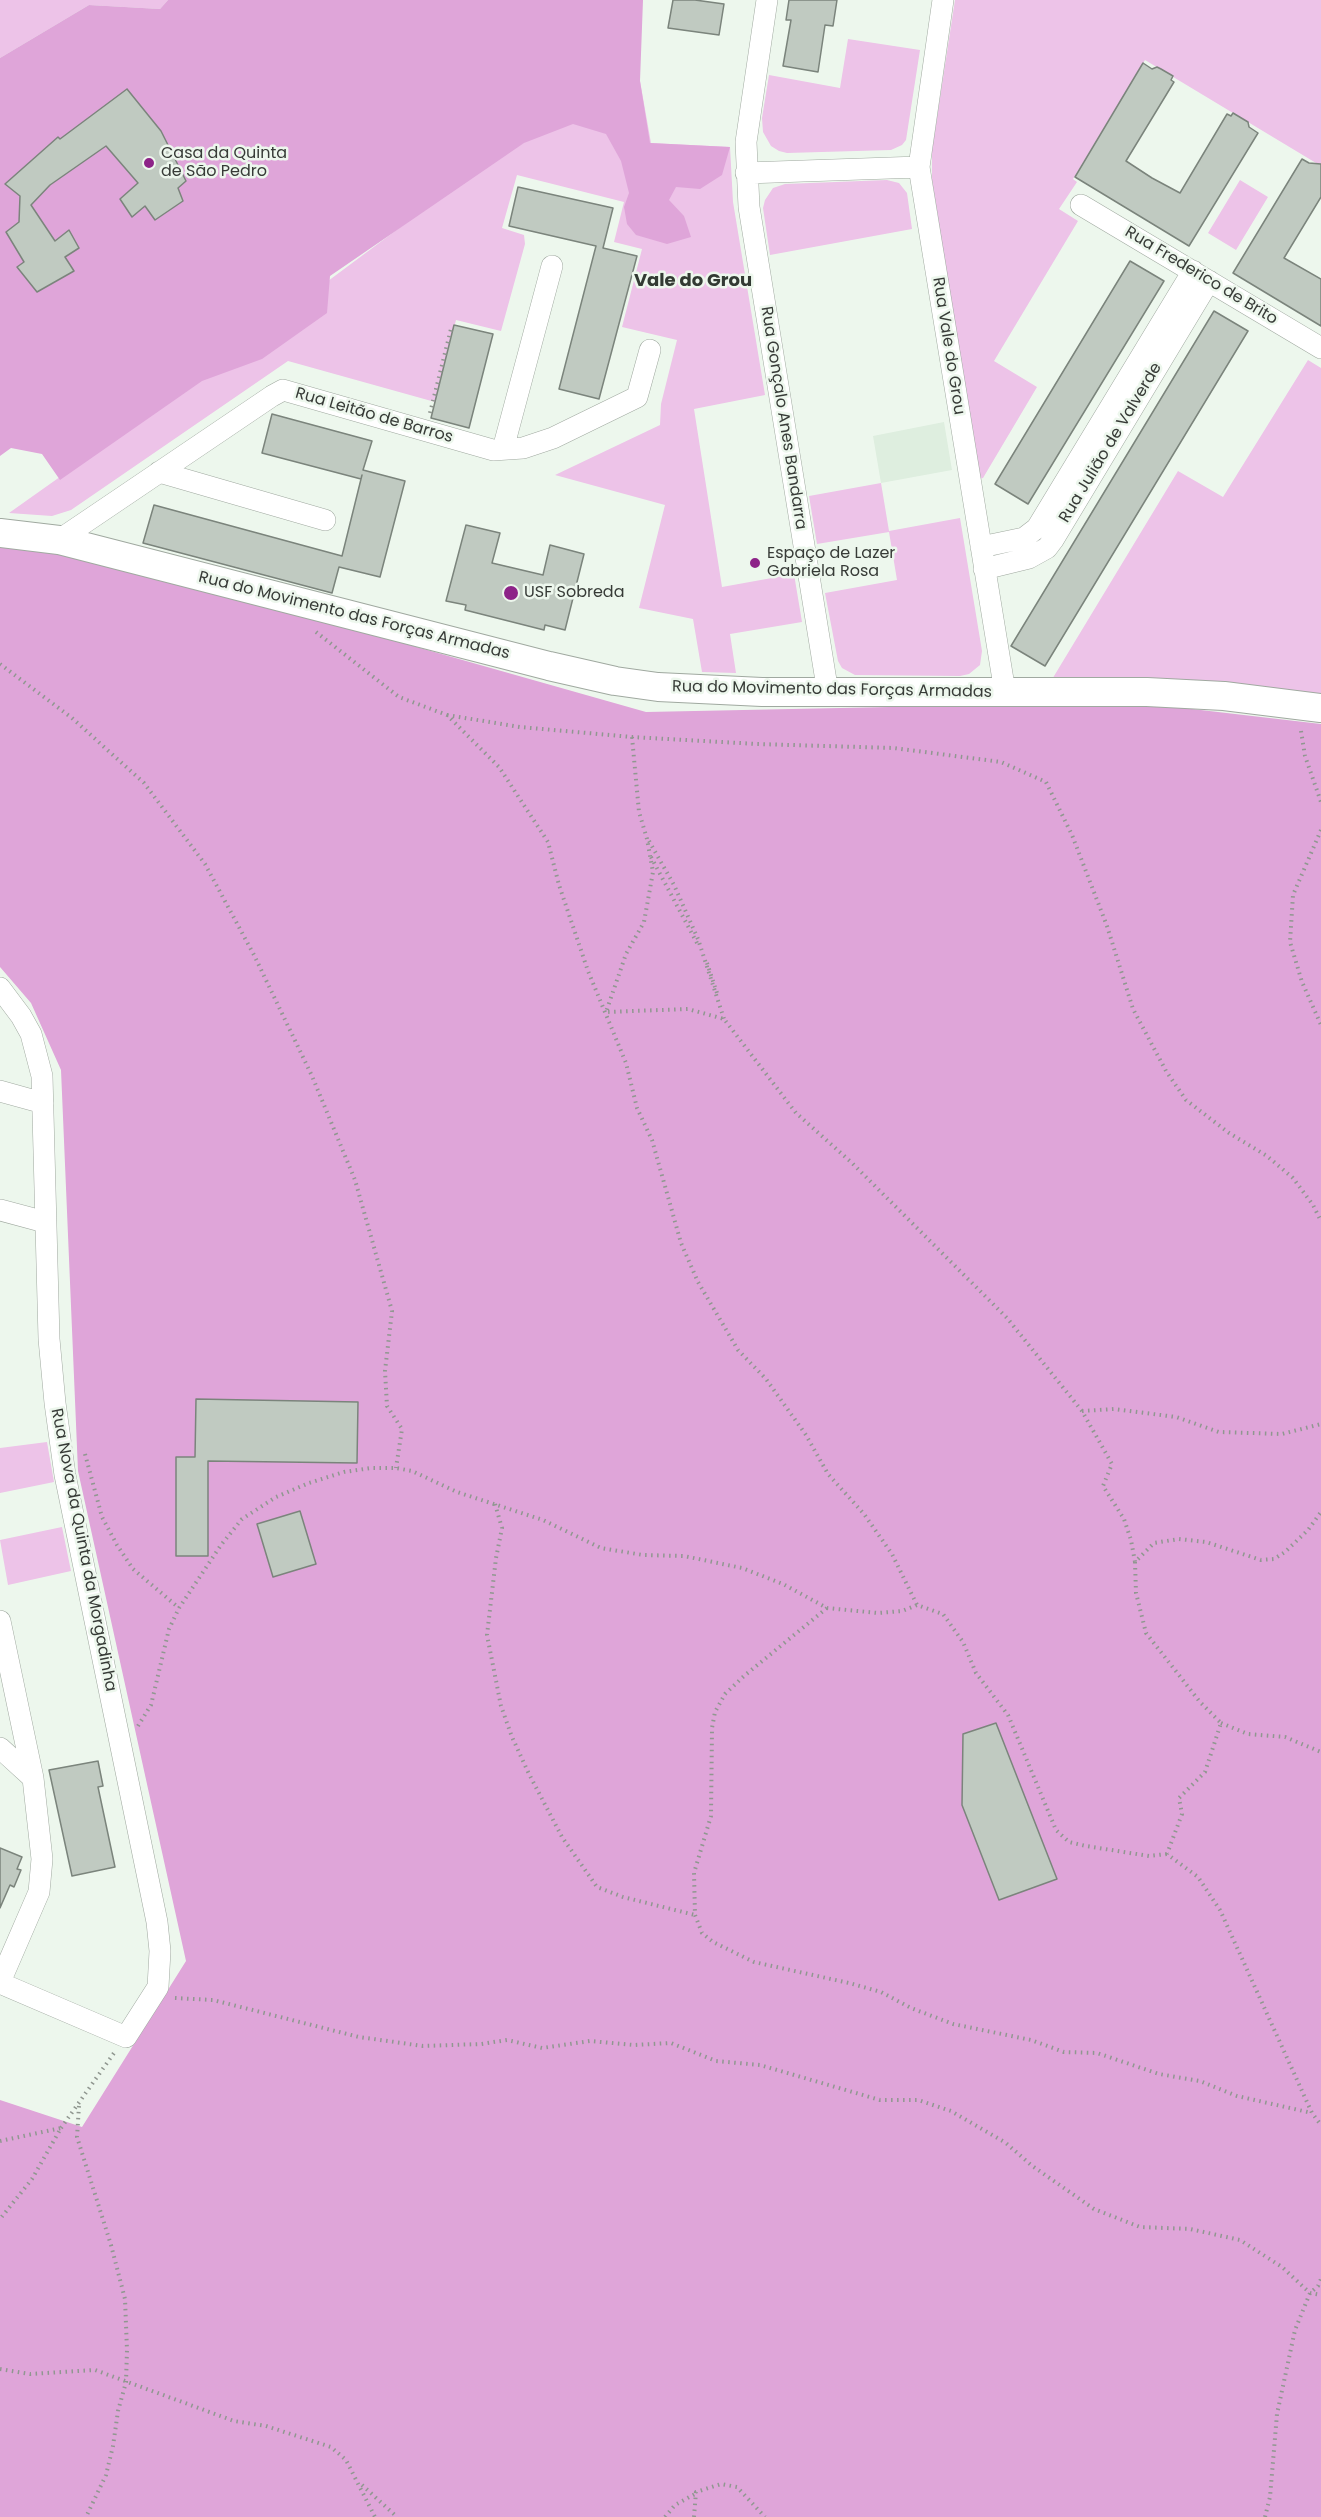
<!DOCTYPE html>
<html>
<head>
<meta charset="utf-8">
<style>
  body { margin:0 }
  canvas { display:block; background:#edf7ed }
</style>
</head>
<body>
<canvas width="1321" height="2517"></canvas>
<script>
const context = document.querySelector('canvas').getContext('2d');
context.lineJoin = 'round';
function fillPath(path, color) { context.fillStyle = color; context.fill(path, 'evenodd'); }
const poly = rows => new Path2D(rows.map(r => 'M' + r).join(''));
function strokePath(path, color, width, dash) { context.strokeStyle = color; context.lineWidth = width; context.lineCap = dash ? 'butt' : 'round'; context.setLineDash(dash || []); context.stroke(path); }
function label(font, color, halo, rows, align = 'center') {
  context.font = font + ' Poppins,sans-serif'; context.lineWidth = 5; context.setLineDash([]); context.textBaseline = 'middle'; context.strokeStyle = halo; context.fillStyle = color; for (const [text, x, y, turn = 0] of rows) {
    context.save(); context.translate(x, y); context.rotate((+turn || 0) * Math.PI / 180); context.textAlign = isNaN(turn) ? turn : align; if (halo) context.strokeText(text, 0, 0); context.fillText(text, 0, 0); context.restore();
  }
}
fillPath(poly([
  [944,422,952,470,881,483,873,436]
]), '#deeedf');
fillPath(poly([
  [0,0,168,0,160,9,89,5,0,58],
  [955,0,1321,0,1321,166,1145,60,1073,179,1077,182,1059,209,1078,221,994,361,1037,387,983,478,979,479,932,180,932,150],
  [848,39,920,50,906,140,902,145,891,150,787,153,779,151,771,146,763,132,762,118,769,75,840,88],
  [640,68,640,81,651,143,730,147,733,202,765,395,694,409,722,587,794,574,802,622,730,634,736,673,702,672,693,619,639,608,665,505,555,475,660,425,661,404,677,340,622,327,642,249,614,242,624,202,517,175,502,228,524,235,525,244,501,331,456,320,435,402,288,361,71,510,52,516,9,513,160,406,453,188],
  [887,180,899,183,907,193,912,229,770,255,763,208,765,200,773,188,785,184],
  [1240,180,1268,197,1236,250,1208,233],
  [1308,360,1321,368,1321,697,1051,681,1178,471,1223,497],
  [881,483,889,531,960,518,982,651,980,665,969,674,960,676,855,675,842,668,838,661,825,593,897,580,889,532,817,544,809,496],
  [47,1442,54,1482,0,1493,0,1448],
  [62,1527,71,1571,8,1585,0,1540]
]), '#edc3e8');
fillPath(poly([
  [168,0,643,0,640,81,650,143,730,147,722,175,700,189,676,187,669,200,684,216,691,237,667,244,636,235,627,224,624,207,629,193,621,161,606,134,573,124,524,143,330,276,327,313,262,359,202,381,60,480,42,454,11,448,0,456,0,58,89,5,160,9],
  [0,545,78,551,646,712,1132,702,1321,724,1321,2517,0,2517,0,2100,82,2127,186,1961,78,1471,61,1070,31,1003,0,967]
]), '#dfa5d9');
const building = poly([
  [673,0,695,0,724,4,719,35,668,28,673,0],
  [789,0,837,0,833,26,825,25,818,72,783,66,791,20,786,20,789,0],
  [1143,63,1152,69,1157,67,1161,69,1173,76,1171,80,1174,82,1126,161,1152,178,1180,193,1227,114,1231,116,1233,113,1248,122,1249,127,1258,133,1189,246,1075,177,1143,63],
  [127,89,161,131,186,181,178,188,183,201,155,220,145,206,132,217,120,199,138,183,106,146,50,185,31,205,55,241,69,230,79,248,65,257,74,271,37,292,17,267,24,262,6,232,19,222,20,196,5,184,58,137,60,139,127,89],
  [1302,159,1309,163,1321,164,1321,197,1284,258,1321,279,1321,326,1233,273,1302,159],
  [518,187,613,208,603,248,637,256,599,399,559,389,596,246,509,226,518,187],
  [1130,261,1164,281,1028,504,995,484,1130,261],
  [1214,311,1248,331,1045,666,1011,646,1214,311],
  [454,325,493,334,469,428,431,418,454,325],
  [272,414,372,441,363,470,405,481,380,577,339,567,332,593,143,543,154,505,342,556,362,475,361,479,262,453,272,414],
  [466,525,500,533,492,563,543,575,550,545,584,554,565,630,545,625,544,630,465,610,466,605,446,601,466,525],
  [196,1399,358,1402,357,1463,208,1461,208,1556,176,1556,176,1457,195,1457,196,1399],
  [300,1511,316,1564,273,1577,257,1524,300,1511],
  [996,1723,1057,1879,999,1900,962,1805,963,1734,996,1723],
  [98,1761,103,1786,98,1787,115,1867,72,1876,49,1770,98,1761],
  [0,1848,22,1857,17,1869,21,1870,14,1887,10,1885,0,1908,0,1848]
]);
fillPath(building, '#c0cac1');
strokePath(building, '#7b847c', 1.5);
const minor = poly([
  [767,0,746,142,749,207,828,693],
  [943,0,919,167,1005,692],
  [746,173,919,167],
  [1081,205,1321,348],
  [503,449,552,266],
  [159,472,325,520],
  [59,540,272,396,283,390,493,450,523,448,553,438,637,397,650,350],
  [981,547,1024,538,1037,528,1193,271],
  [984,569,1029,558,1047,548,1053,540,1209,281],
  [0,988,21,1016,31,1034,42,1076,49,1339,55,1403,65,1475,157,1922,160,1951,158,1987,126,2037,0,1983],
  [0,1091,43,1103],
  [0,1210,45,1222],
  [0,1621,33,1778,42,1859,39,1892,0,1982],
  [0,1748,33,1778]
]);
const secondary = poly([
  [0,533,59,540,549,666,615,681,658,687,762,692,1147,692,1224,696,1321,708]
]);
strokePath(minor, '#a0a9a0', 22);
strokePath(secondary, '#a0a9a0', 30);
strokePath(poly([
  [430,413,451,329],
  [316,632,399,697,447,715,499,767,548,842,559,885,588,971,626,1063,637,1108,652,1140,681,1243,698,1282,738,1350,766,1379,806,1435,828,1474,864,1514,892,1554,917,1605],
  [0,664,72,718,144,783,205,864,254,955,312,1076,355,1180,392,1311,385,1371,387,1406,402,1429,396,1468],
  [447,715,520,727,632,737,757,744,894,748,1001,762,1046,782,1072,835,1107,926,1133,1009,1166,1071,1186,1100,1229,1133,1267,1156,1293,1178,1313,1205,1321,1221],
  [1301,731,1305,756,1321,802],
  [632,737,639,812,647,839,653,872,644,922,626,954,606,1012,688,1009,724,1019,796,1113,852,1163,1007,1318,1082,1411,1112,1464,1103,1486,1124,1519,1131,1540,1135,1562,1154,1543,1179,1539,1206,1542,1261,1560,1274,1559,1285,1552,1308,1530,1321,1512],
  [1321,830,1293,895,1290,942,1302,982,1321,1025],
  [649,841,674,885,698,939,724,1019],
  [651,857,697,943],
  [707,963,717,993],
  [1082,1411,1114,1409,1176,1417,1219,1432,1282,1434,1321,1424],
  [85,1454,102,1517,117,1545,133,1569,179,1608],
  [495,1504,502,1528,496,1558,487,1635,501,1706,512,1737,529,1774,562,1837,597,1887,623,1897,695,1915],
  [1135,1562,1136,1593,1146,1633,1200,1702,1221,1723,1205,1772,1179,1798,1182,1814,1167,1854,1198,1877,1220,1910,1312,2113,1321,2125],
  [827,1608,744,1676,725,1694,715,1712,712,1728,711,1816,694,1873,695,1915,702,1933,713,1942,754,1962,849,1983,881,1992,911,2008,953,2024,1031,2040,1064,2052,1097,2053,1159,2074,1200,2081,1237,2096,1312,2113],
  [1221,1723,1248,1734,1285,1737,1321,1752],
  [138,1726,151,1705,169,1629,179,1608,221,1545,242,1519,276,1497,309,1483,344,1472,371,1468,396,1468,412,1471,457,1492,543,1520,601,1548,643,1555,684,1556,742,1568,783,1584,827,1608,878,1613,902,1611,917,1605,943,1614,963,1642,976,1673,1008,1715,1056,1830,1069,1842,1086,1846,1149,1856,1167,1854],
  [175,1998,213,2000,359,2037,423,2046,481,2044,507,2040,542,2048,590,2041,634,2045,671,2043,716,2061,760,2065,880,2100,918,2100,951,2111,1006,2143,1031,2165,1094,2209,1140,2227,1190,2229,1240,2240,1282,2267,1310,2293,1321,2295],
  [79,2106,77,2137,111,2245,125,2299,127,2350,126,2382,118,2411,113,2446,106,2475,86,2517],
  [61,2128,114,2053],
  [0,2141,61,2128,32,2179,0,2219],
  [0,2369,30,2374,95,2370,234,2421,266,2426,331,2447,346,2460,375,2517],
  [362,2485,397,2517],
  [665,2517,675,2505,695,2494],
  [694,2517,696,2492,721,2484,737,2487,765,2517],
  [1265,2517,1270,2497,1277,2414,1295,2330,1310,2293,1318,2286,1321,2279]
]), '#909790', 4, [1.5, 4.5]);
strokePath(minor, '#fff', 21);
strokePath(secondary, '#fff', 28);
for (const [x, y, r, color] of [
  [149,163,6,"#8d2388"],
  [755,563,6,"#8d2388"],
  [511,593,8,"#8d2388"]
]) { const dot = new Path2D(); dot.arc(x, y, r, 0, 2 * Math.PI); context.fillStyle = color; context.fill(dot); strokePath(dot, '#edf7ed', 2); }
label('16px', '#373b37', '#edf7ed', [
  ["Casa da Quinta",161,154],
  ["de São Pedro",161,172],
  ["Espaço de Lazer",767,554],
  ["Gabriela Rosa",767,572],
  ["USF Sobreda",524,593]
], 'left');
label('16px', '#373b37', '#edf7ed', [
  ["Rua Frederico de Brito",1201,276,31],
  ["Rua Vale do Grou",948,346,81],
  ["Rua Leitão de Barros",374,416,16],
  ["Rua Gonçalo Anes Bandarra",783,418,81],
  ["Rua Julião de Valverde",1111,443,-59],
  ["Rua do Movimento das Forças Armadas",354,616,14],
  ["Rua do Movimento das Forças Armadas",832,690,1],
  ["Rua Nova da Quinta da Morgadinha",83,1550,79]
]);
label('bold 18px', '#323a33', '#edf7ed', [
  ["Vale do Grou",693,281]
]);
</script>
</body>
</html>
